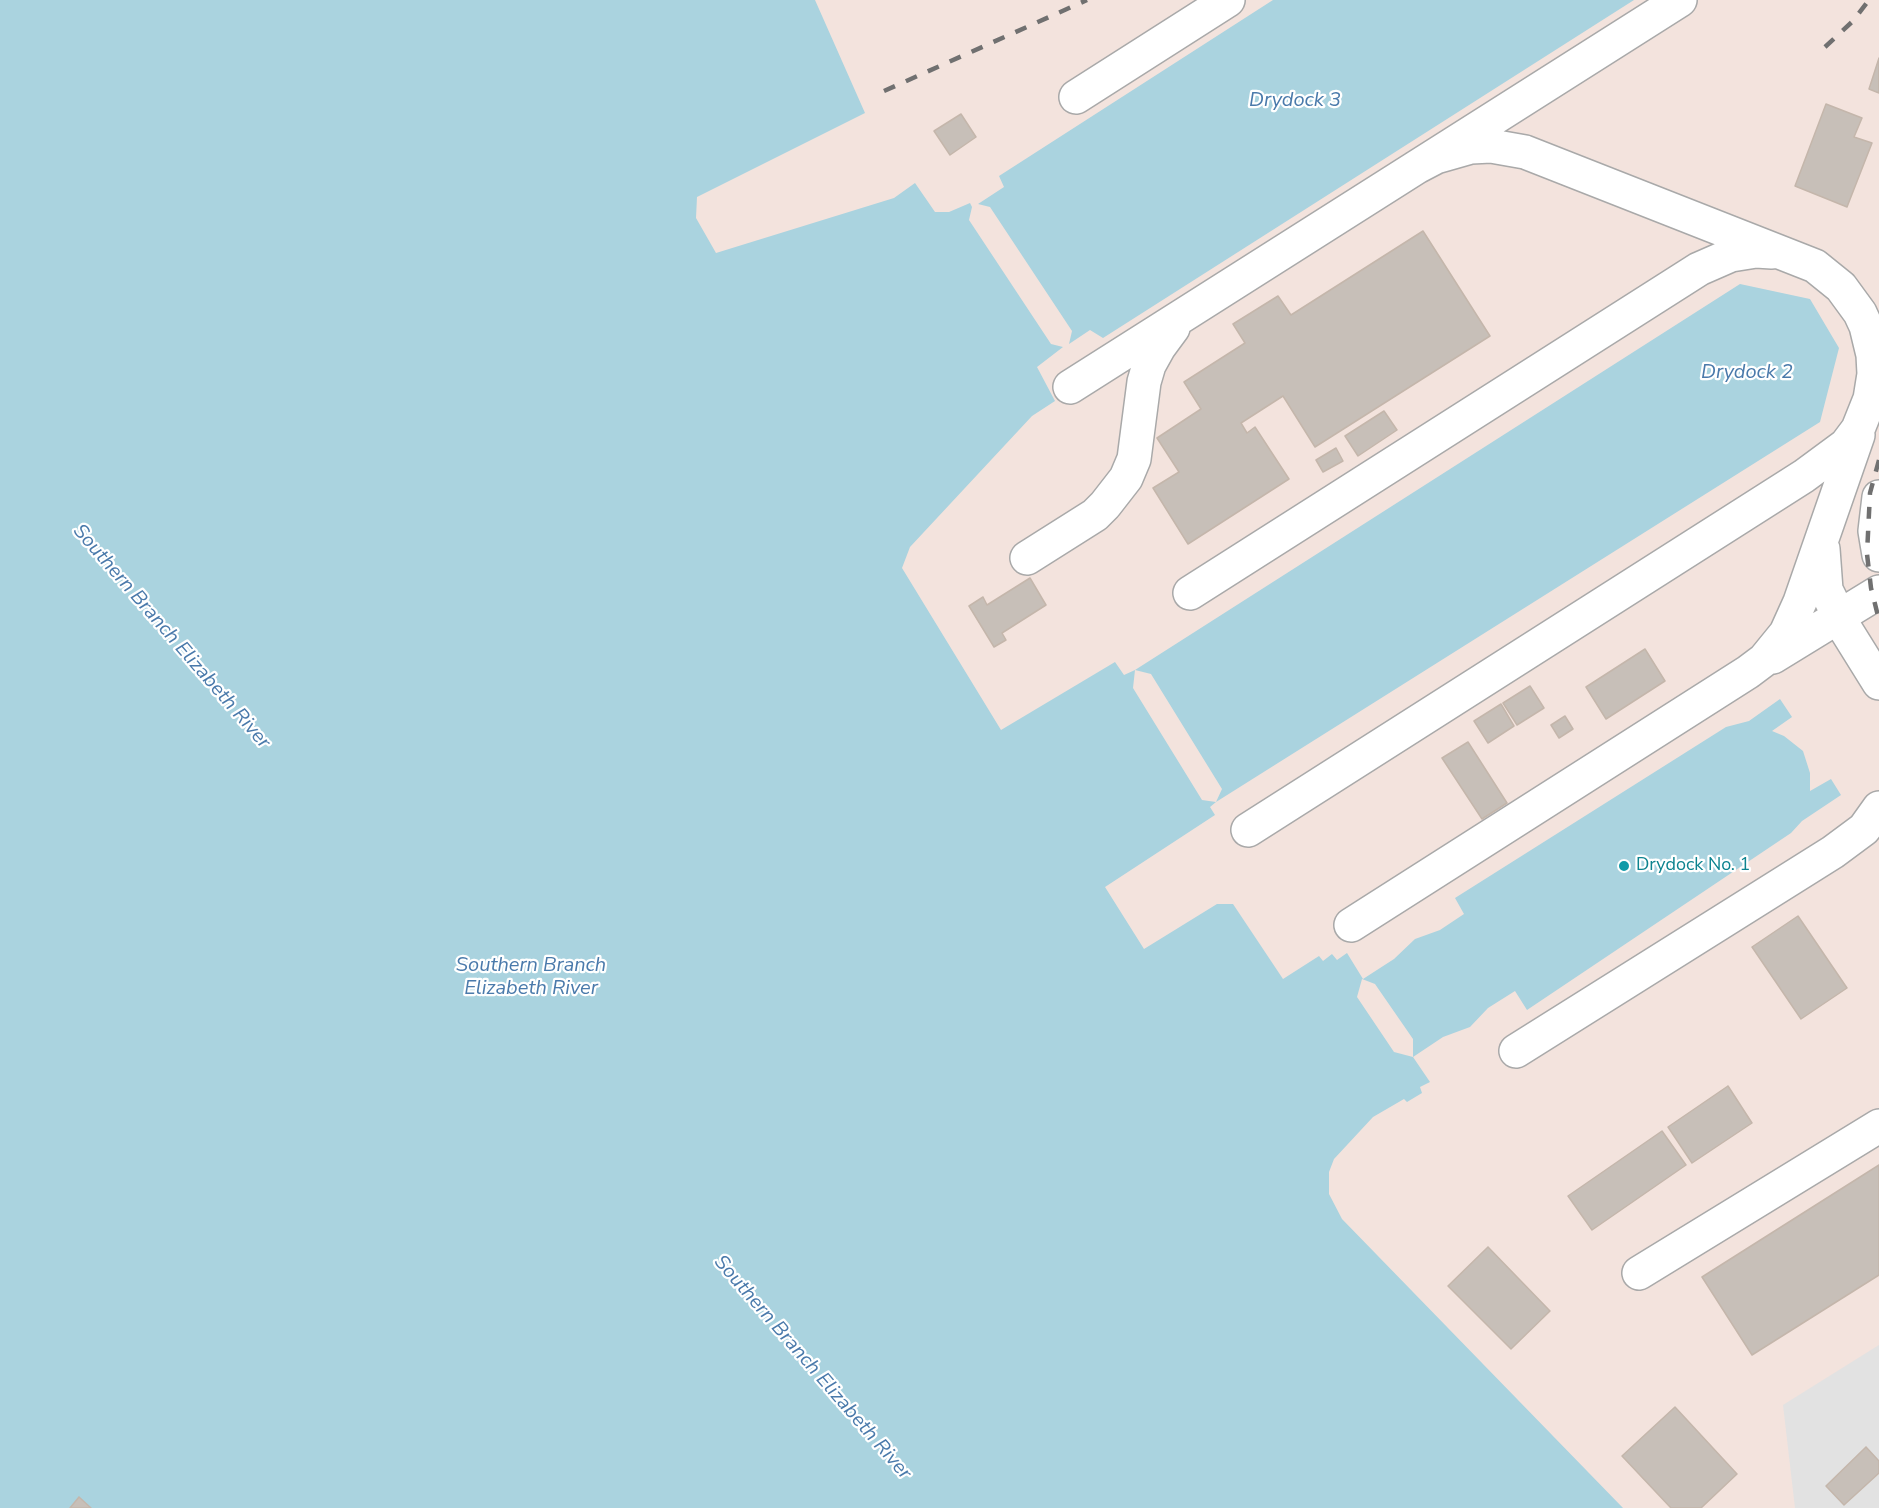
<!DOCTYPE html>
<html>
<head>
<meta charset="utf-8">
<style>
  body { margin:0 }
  canvas { display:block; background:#f2efe9 }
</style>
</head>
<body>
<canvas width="1879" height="1508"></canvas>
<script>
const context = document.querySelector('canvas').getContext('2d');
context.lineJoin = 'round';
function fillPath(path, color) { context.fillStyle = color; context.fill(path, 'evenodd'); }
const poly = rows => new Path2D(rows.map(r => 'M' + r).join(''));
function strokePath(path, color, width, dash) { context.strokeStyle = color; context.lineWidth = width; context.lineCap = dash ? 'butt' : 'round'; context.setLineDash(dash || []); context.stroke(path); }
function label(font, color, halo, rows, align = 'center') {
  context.font = font + ' "Nunito Sans",sans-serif'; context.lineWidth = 4.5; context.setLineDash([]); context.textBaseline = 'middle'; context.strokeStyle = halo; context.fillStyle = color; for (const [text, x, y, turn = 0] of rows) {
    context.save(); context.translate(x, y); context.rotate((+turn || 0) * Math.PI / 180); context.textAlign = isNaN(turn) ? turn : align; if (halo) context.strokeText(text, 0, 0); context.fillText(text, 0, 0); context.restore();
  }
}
fillPath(poly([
  [366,0,1879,0,1879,1508,1447,1508]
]), '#f3e3dd');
fillPath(poly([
  [1879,1345,1879,1508,1795,1508,1783,1405]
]), '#e2e2e2');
fillPath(poly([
  [0,0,815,0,865,113,697,197,696,218,716,253,894,198,915,183,935,212,949,212,970,203,972,207,969,220,1051,344,1063,347,1037,367,1055,401,1032,416,910,547,902,568,1001,730,1115,662,1124,675,1135,670,1740,284,1810,299,1839,348,1820,422,1216,802,1210,807,1215,815,1105,887,1144,949,1217,904,1233,904,1283,979,1319,956,1323,961,1332,954,1337,960,1347,953,1363,979,1394,959,1415,939,1440,930,1464,914,1455,898,1726,727,1749,721,1780,699,1792,717,1772,731,1784,736,1803,751,1810,773,1810,791,1831,779,1841,795,1802,821,1791,833,1527,1010,1515,991,1488,1008,1470,1027,1443,1037,1413,1057,1430,1082,1420,1087,1422,1093,1407,1102,1404,1099,1373,1117,1334,1159,1329,1172,1329,1194,1342,1219,1623,1508,0,1508],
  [1135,670,1151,674,1222,789,1216,802,1202,800,1133,688],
  [1362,979,1375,984,1413,1039,1413,1057,1394,1052,1357,997],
  [1273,0,1634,0,1103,338,1090,330,1069,344,1072,331,990,207,978,204,1004,187,999,176]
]), '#aad3df');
const building = poly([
  [1879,58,1879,93,1869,89,1879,58],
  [1826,104,1862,118,1854,137,1872,143,1847,207,1795,186,1826,104],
  [961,114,976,137,950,155,934,131,961,114],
  [1423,231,1490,336,1315,447,1283,396,1241,423,1247,433,1255,427,1289,479,1188,544,1153,488,1179,472,1157,438,1201,409,1184,382,1245,343,1233,324,1278,296,1291,315,1423,231],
  [1384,411,1397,430,1358,456,1345,436,1384,411],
  [1336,448,1343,461,1323,472,1316,460,1336,448],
  [1030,578,1046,605,1002,633,1006,640,994,647,969,606,983,597,987,605,1030,578],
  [1645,649,1665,681,1606,719,1586,687,1645,649],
  [1530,686,1544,708,1517,725,1503,703,1530,686],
  [1501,704,1514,726,1488,743,1474,721,1501,704],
  [1565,716,1573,729,1559,738,1551,725,1565,716],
  [1468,742,1507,803,1482,819,1442,758,1468,742],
  [1798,916,1847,988,1801,1019,1752,947,1798,916],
  [1728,1086,1752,1123,1692,1163,1668,1127,1728,1086],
  [1662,1131,1686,1165,1592,1230,1568,1196,1662,1131],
  [1879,1165,1879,1275,1752,1355,1702,1277,1879,1165],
  [1488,1247,1550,1311,1511,1349,1448,1286,1488,1247],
  [1675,1407,1737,1474,1701,1508,1671,1508,1622,1456,1675,1407],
  [1866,1447,1879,1461,1879,1473,1844,1505,1826,1486,1866,1447],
  [79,1497,91,1508,70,1508,79,1497]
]);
fillPath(building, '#c7bfb8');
strokePath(building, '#c4b6ab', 1.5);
const minor = poly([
  [1076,97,1228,0],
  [1070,387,1680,0],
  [1879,497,1875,531,1879,555],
  [1823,549,1826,590,1846,630,1879,683],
  [1027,558,1095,515,1105,505,1126,478,1134,459,1144,382,1149,365,1159,347,1173,328],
  [1190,593,1699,269,1731,255,1756,251,1772,252],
  [1773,657,1879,592],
  [1248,830,1804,476,1846,445,1858,429,1870,399,1874,374,1873,355,1866,326,1860,313,1841,287,1815,266,1525,152,1491,146,1471,147,1436,157,1415,168],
  [1351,925,1748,672,1764,660,1786,633,1800,602,1858,435],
  [1516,1051,1833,852,1864,829,1879,808],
  [1639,1273,1879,1126]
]);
strokePath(minor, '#a9a9a9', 36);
strokePath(minor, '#fff', 33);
strokePath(poly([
  [1825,47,1853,21,1869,0],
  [884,91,1087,0],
  [1879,460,1870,493,1867,554,1871,588,1879,620]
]), '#707070', 4.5, [12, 12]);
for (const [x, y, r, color] of [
  [1624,866,6,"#0f9aa8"]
]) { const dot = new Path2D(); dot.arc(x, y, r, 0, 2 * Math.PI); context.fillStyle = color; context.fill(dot); strokePath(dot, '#fff', 2); }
label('18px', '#0d838f', '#fff', [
  ["Drydock No. 1",1636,866]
], 'left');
label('italic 20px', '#4a7aab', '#fff', [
  ["Drydock 3",1295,101],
  ["Drydock 2",1747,373],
  ["Southern Branch Elizabeth River",171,637,49],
  ["Southern Branch",531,966],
  ["Elizabeth River",531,989],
  ["Southern Branch Elizabeth River",812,1368,49]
]);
</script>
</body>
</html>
